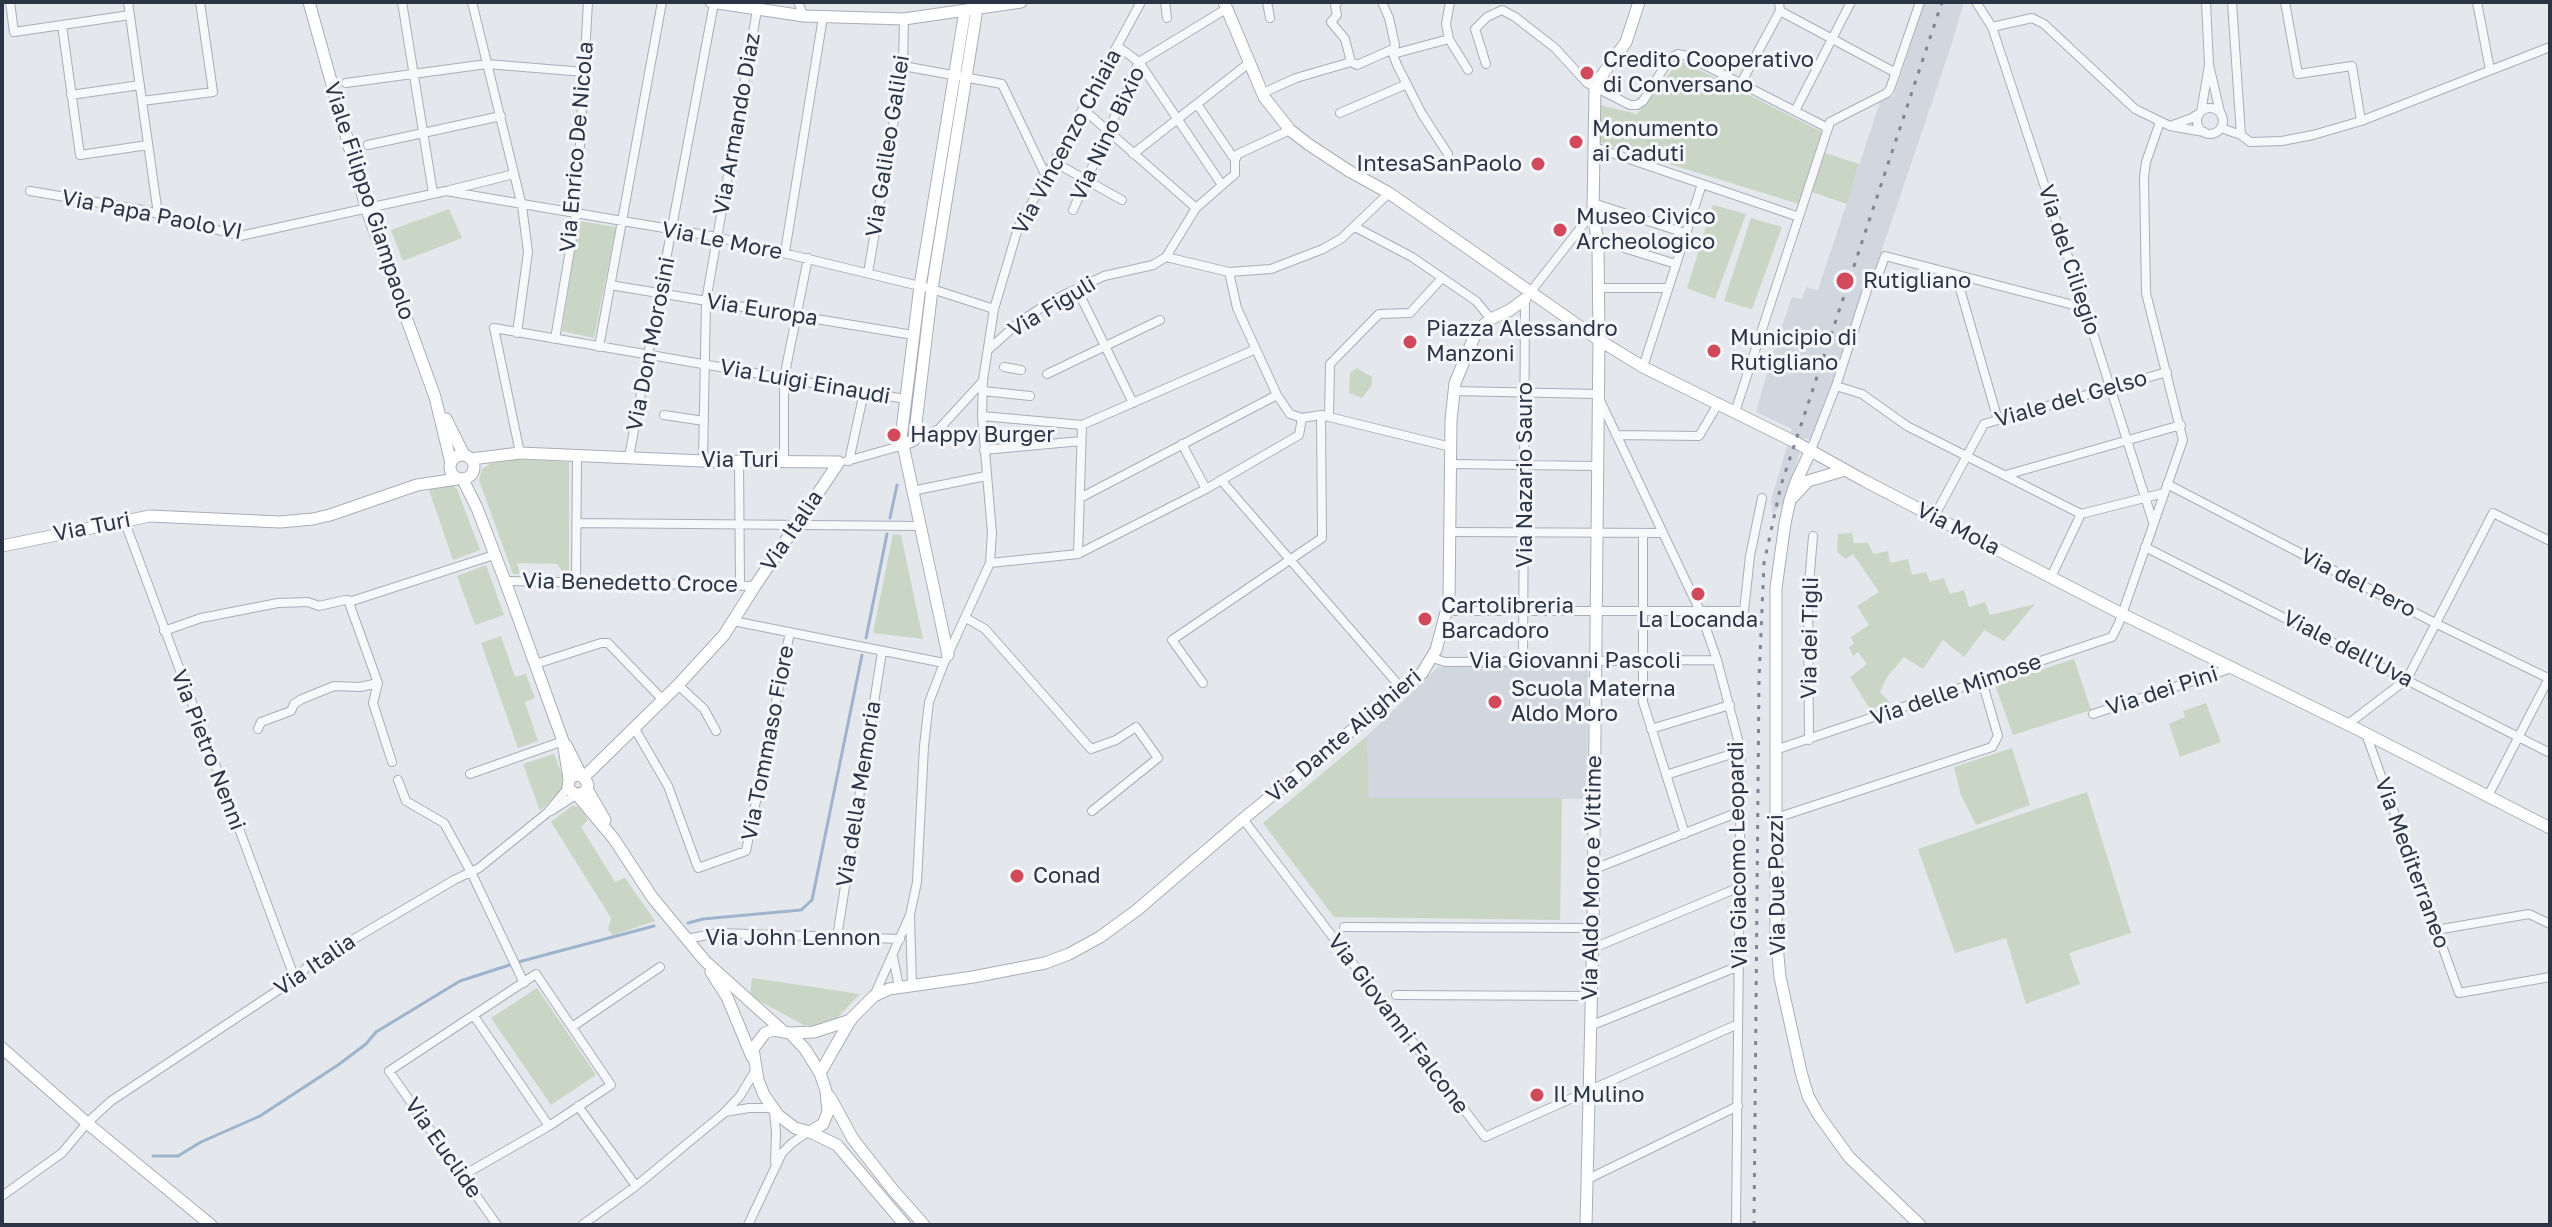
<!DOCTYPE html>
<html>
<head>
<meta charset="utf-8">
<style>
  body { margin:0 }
  #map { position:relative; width:2552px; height:1227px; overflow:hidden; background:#e4e7ec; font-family:"Golos Text",sans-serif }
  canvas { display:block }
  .frame { position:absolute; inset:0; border:4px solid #2b3445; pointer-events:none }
</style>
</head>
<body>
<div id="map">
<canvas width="2552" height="1227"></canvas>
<div class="frame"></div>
</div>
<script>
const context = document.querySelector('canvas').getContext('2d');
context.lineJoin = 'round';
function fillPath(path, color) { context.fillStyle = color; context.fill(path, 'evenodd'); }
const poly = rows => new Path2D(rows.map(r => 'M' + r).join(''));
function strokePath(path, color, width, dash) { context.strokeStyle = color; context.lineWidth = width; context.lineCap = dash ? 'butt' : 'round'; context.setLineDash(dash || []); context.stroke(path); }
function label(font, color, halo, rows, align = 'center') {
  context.font = font + ' "Golos Text",sans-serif'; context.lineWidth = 6; context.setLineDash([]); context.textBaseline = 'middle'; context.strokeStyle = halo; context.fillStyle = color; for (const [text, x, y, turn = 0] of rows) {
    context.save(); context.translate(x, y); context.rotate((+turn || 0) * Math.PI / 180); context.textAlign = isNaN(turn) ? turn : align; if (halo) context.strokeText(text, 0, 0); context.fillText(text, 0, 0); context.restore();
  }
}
fillPath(poly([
  [1925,2,1964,2,1951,46,1875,270,1872,278,1866,280,1816,431,1811,440,1804,438,1785,501,1773,514,1771,500,1792,429,1756,412,1770,362,1792,297,1802,299,1806,287,1818,290,1881,99,1894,96],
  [1588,665,1587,799,1368,799,1367,736,1438,667]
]), '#d2d6de');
fillPath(poly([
  [1680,60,1822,132,1799,204,1598,142,1600,105,1637,114],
  [1825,153,1859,164,1847,204,1812,192],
  [1713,205,1746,214,1715,299,1687,288],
  [449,209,462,238,403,261,391,230],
  [1751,218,1782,227,1752,309,1724,301],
  [579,221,616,227,594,338,562,331],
  [1357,368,1372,377,1372,385,1362,398,1349,393,1350,373],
  [512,459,569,462,569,575,565,575,557,564,517,563,520,574,513,574,479,480,482,469,490,464],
  [446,484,453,485,457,489,480,550,453,560,429,490],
  [1852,533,1854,543,1868,543,1873,554,1888,551,1890,563,1908,559,1912,575,1926,572,1930,582,1944,578,1950,594,1964,590,1969,607,1985,602,1990,615,2035,604,2004,641,1984,630,1964,657,1943,640,1923,669,1904,657,1887,677,1880,692,1890,703,1870,709,1850,677,1867,664,1858,652,1853,656,1849,647,1854,644,1851,637,1869,625,1857,606,1879,592,1853,554,1846,559,1837,552,1838,534],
  [893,534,901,535,923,639,873,633],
  [486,565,504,615,475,625,457,576],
  [501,636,515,677,526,674,535,698,525,702,538,741,518,748,481,643],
  [2074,659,2091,710,2013,735,1995,685],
  [2206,703,2221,742,2180,757,2169,724,2185,717,2183,711],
  [1367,736,1369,798,1562,798,1560,920,1334,917,1263,823],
  [2012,748,2030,805,1976,825,1961,795,1954,767],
  [554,754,563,777,562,789,540,811,523,764],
  [2087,792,2131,933,2069,953,2080,984,2026,1004,2006,938,1955,953,1918,849],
  [573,805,580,808,588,820,581,827,615,882,625,878,655,921,613,935,608,930,611,918,551,822],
  [752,978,860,994,836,1019,813,1026,804,1025,750,996],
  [537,988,596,1075,551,1105,491,1018]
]), '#c9d6c5');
strokePath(poly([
  [909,428,919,337],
  [890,518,897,485],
  [866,638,887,534],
  [688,923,703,919,801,910,812,900,862,655],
  [153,1156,178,1156,201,1142,260,1116,338,1065,366,1044,376,1032,460,981,522,961,654,926]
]), '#9fb4cc', 3);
const street = poly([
  [10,2,14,32,130,15],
  [128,2,158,214],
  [402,2,433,193],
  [472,2,522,206,528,252,517,333],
  [798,2,804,16],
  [1165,2,1167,18],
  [1267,2,1270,18],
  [1338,2,1335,6,1337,15,1331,22,1345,39,1351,62],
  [1382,2,1389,18,1395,45,1393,54,1397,65,1422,114,1448,154],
  [1450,2,1446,24,1449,39,1468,70],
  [1976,2,1992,27,2085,308,2153,522],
  [2206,2,2209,65],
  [2232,2,2241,135],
  [2285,2,2298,74,2352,66,2361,121],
  [2477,2,2490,70],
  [1780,11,1896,73],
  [62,25,80,155,148,145],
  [1992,27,2032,18,2044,24,2135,109,2170,126],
  [1117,46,1139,62,1222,185],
  [1393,54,1449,39],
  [1486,64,1475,29,1487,17,1502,10,1515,17,1555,48,1587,83,1630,105,1637,105,1643,101,1670,58,1678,54,1687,56,1828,128],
  [903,66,1002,84,1046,176],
  [346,83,487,64,584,72],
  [1741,83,1780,11,1779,2],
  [1263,93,1296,78,1351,62,1357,65,1393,49],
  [71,95,140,85],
  [142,101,213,92,200,2],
  [1197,104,1235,160],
  '2197 121a13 13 0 1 1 26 0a13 13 0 1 1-26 0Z',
  [1083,109,1196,208],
  [1795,111,1851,2],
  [1340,113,1407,84],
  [2221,128,2241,135,2250,142,2282,141,2313,135,2361,121,2550,47],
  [2204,132,2170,126,2192,118,2201,112,2209,65,2220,112],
  [368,145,501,116],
  [1594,147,1799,217],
  [1133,154,1249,63],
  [1054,162,1122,200],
  [450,190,514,174],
  [30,191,143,210,240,236,446,191,717,237,932,289,994,309],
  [1593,203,1685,233],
  [1073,210,1139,62,1226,9],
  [1355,227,1412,257,1476,301,1491,319],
  [1624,248,1676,264],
  [785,252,823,17],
  [1166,257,1229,272,1271,269,1323,249,1342,238,1389,193],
  [1229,272,1237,308,1277,395,1290,414,1302,418,1321,415,1451,447],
  [868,273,903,66,904,19],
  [1956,275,1998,420],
  [610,285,913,335],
  [1598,288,1668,288],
  [1077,289,1133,403],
  [555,339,576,214,588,2],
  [599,347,662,2],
  [988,350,1018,323,1053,300,1104,276,1153,265,1166,257,1196,208,1235,174,1235,160,1238,154,1290,130],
  [1004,367,1021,370],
  [1643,367,1702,184],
  [1047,374,1160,320],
  [1836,386,1862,394,1907,426,2081,514],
  [983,391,1030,396],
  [1453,391,1597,394,1700,611,1717,660,1741,751,1736,1225],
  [1735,412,1830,122,1887,93,1890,89,1920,2],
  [664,415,704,421],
  [982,416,1082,425,1256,349],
  [1329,417,1330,364,1379,314,1410,313,1442,278],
  [1616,435,1699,436,1718,404],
  [914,440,939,429,983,381],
  [1182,444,1206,489],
  [984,450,1081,441],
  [1811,450,1836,386,1868,287,1876,281,1885,256,2085,308],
  [520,453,494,328,905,399],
  [629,457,714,3],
  [703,461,706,301,757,10],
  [739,461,740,584],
  [784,461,784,378,808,258],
  [847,461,900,446],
  [849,461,864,392],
  [1451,464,1596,466],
  [2006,475,2181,425],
  [1221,480,1403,690],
  [2167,484,2437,624,2550,679],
  [912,491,986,476],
  [1080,498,1277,395],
  [1934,517,1984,424,2167,372],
  [124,520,295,979],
  [577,523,919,526],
  [1451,532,1663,533],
  [1643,533,1643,702,1685,834],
  [2145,547,2550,753],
  [1078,554,1082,425],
  [990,563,1078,554,1206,489,1299,435,1302,418],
  [2051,577,2081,514,2164,493],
  [505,581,755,586],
  [576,582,577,456],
  [348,600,378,683,373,703,392,762],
  [1447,611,1744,611,1750,556,1762,498],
  [966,618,985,629,1091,749,1116,740,1136,727,1158,758,1092,811],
  [733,621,944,663],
  [164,631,201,618,278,603,308,602,319,606,345,600,352,601,494,555],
  [1433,658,1445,662,1717,660],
  [1523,661,1525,299,1593,212],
  [536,664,601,643,608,643,663,700],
  [1203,683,1172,640,1322,538,1321,415],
  [678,685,704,709,716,731],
  [2093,714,2232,668],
  [2348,724,2407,679,2493,513,2550,541],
  [258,729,261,722,291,711,294,704,302,699,334,686,360,687,378,683],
  [635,729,668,786,698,868,746,851,790,632],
  [1651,729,1730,705],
  [2366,734,2459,993,2550,977],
  [1809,740,1808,596,1813,536],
  [1775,750,2112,637,2119,623,2183,440,2146,293,2144,177,2146,162,2160,122],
  [470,774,563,741],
  [1666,775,1741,751],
  [398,780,406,801,444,823,471,872,524,983],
  [2488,796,2550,676],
  [551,811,576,795],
  [1776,818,1992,747,1998,736,1982,681],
  [1243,819,1485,1137,1738,1024],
  [1592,870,1741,811],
  [910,916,912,985],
  [1344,927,1593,928],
  [2436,930,2529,914,2550,924],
  [837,937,882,652],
  [686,939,718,933,900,939],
  [1591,949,1740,887],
  [893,957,899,987],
  [1396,995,1590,996],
  [874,996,910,915,917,882,924,746,929,702,944,663,990,563,992,533,982,416,983,380,994,309,1018,228,1141,2],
  [474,1016,549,1126,611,1085,536,974,389,1071,497,1225],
  [1590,1026,1739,966],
  [572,1027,660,967],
  [578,1106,636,1186],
  [725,1112,749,1108,772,1108],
  [774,1112,776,1132,775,1162],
  [462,1176,549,1126],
  [1588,1179,1738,1106],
  [2,1196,62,1153,87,1123,111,1101,295,979,308,966,454,880,479,868,547,813,568,788],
  [582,1225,636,1186,724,1113,740,1096,755,1071],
  [748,1225,782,1153,792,1143,808,1132]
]);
const secondary = poly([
  [309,2,367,210,435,397,451,463],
  [711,2,804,16,904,19,1021,2],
  [1224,2,1264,97,1290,130,1308,144,1349,171,1389,193,1599,340,1643,367,1795,442,1865,481,2122,614,2359,730,2550,828],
  [965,11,920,286,900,446,914,440,932,289,977,9],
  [446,419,464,455],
  [903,445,948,655],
  [1811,450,1796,482,1790,500,1785,523,1776,588,1776,935,1780,977,1801,1072,1808,1096,1818,1114,1849,1157,1920,1225],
  '450 467a12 12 0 1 1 24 0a12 12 0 1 1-24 0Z',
  [471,459,520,453,703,461,839,462],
  [463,480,477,508,505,581,563,741,569,779,568,788,576,795,585,792,588,785,584,777,576,775,569,779],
  [1793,497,1808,481,1845,470],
  [2,546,150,516,280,522,313,519,330,515,417,485,457,479],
  [566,745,581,775],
  [584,777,678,685,724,635,755,586,839,462],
  [587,789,605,820],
  [578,796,614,839,652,897,705,961,783,1031],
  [711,972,727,997,752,1057],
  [773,1030,790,1033,805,1049,820,1073,826,1091,828,1112,823,1124,810,1132,795,1128,778,1115,764,1095,758,1080,753,1049,765,1033,773,1030],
  [790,1033,814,1032,851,1020],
  [2,1048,87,1123,211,1225],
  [820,1073,851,1019,874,996,889,989,973,977,1045,963,1069,954,1100,937,1137,910,1243,819,1422,673,1436,650,1449,601,1451,420,1455,383,1477,330,1491,319,1510,310,1525,299],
  [830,1097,853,1139,893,1190,924,1225],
  [810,1132,837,1145,905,1225],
  [1586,1225,1593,928,1599,340,1598,245,1593,212,1595,88,1600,78,1626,42,1639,2]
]);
strokePath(street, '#a9aeb7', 10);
strokePath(secondary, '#a9aeb7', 13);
strokePath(street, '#f7f8fa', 8);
strokePath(secondary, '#fff', 11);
strokePath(poly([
  [1754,1225,1759,679,1764,563,1781,485,1942,2]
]), '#7d8696', 3, [4, 8]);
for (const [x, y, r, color] of [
  [1587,73,8,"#d1495b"],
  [1576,142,8,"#d1495b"],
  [1538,164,8,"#d1495b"],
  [1560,230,8,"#d1495b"],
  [1845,281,10,"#d1495b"],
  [1410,342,8,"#d1495b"],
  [1714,351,8,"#d1495b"],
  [894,435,8,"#d1495b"],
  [1698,594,8,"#d1495b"],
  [1425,619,8,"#d1495b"],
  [1495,702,8,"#d1495b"],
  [1017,876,8,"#d1495b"],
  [1537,1095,8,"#d1495b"]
]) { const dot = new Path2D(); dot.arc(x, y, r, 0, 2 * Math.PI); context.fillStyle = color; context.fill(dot); strokePath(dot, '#f4f6f9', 3); }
label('22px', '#2b3445', '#f4f6f9', [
  ["Credito Cooperativo",1603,60],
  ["di Conversano",1603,85],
  ["Monumento",1592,129],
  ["ai Caduti",1592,154],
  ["IntesaSanPaolo",1522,164,"right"],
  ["Museo Civico",1576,217],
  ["Archeologico",1576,242],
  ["Rutigliano",1863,281],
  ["Piazza Alessandro",1426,329],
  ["Manzoni",1426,354],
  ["Municipio di",1730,338],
  ["Rutigliano",1730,363],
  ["Happy Burger",910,435],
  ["Cartolibreria",1441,606],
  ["Barcadoro",1441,631],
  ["La Locanda",1698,620,"center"],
  ["Scuola Materna",1511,689],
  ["Aldo Moro",1511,714],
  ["Conad",1033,876],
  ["Il Mulino",1553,1095]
], 'left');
label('22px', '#2b3445', '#f4f6f9', [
  ["Via Armando Diaz",737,124,-80],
  ["Via Nino Bixio",1108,134,-65],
  ["Via Vincenzo Chiaia",1067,142,-62],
  ["Via Galileo Galilei",888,146,-81],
  ["Via Enrico De Nicola",577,147,-85],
  ["Viale Filippo Giampaolo",369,201,72],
  ["Via Papa Paolo VI",152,215,11],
  ["Via Le More",722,241,11],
  ["Via del Ciliegio",2069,260,72],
  ["Via Figuli",1052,307,-31],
  ["Via Europa",762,310,9],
  ["Via Don Morosini",651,344,-79],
  ["Via Luigi Einaudi",805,382,10],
  ["Viale del Gelso",2071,399,-16],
  ["Via Turi",740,460],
  ["Via Nazario Sauro",1525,475,-90],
  ["Via Turi",92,527,-11],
  ["Via Mola",1958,529,27],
  ["Via Italia",792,531,-56],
  ["Via Benedetto Croce",630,583,1],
  ["Via del Pero",2358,583,27],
  ["Via dei Tigli",1810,638,-89],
  ["Viale dell'Uva",2348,649,27],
  ["Via Giovanni Pascoli",1575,661],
  ["Via delle Mimose",1956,690,-19],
  ["Via dei Pini",2162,691,-18],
  ["Via Dante Alighieri",1344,736,-40],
  ["Via Tommaso Fiore",768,743,-79],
  ["Via Pietro Nenni",208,750,69],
  ["Via della Memoria",859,794,-81],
  ["Via Giacomo Leopardi",1738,855,-91],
  ["Via Mediterraneo",2412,863,70],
  ["Via Aldo Moro e Vittime",1592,878,-89],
  ["Via Due Pozzi",1777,885,-91],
  ["Via John Lennon",793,938],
  ["Via Italia",315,965,-34],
  ["Via Giovanni Falcone",1398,1024,53],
  ["Via Euclide",443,1148,55]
]);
</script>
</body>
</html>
